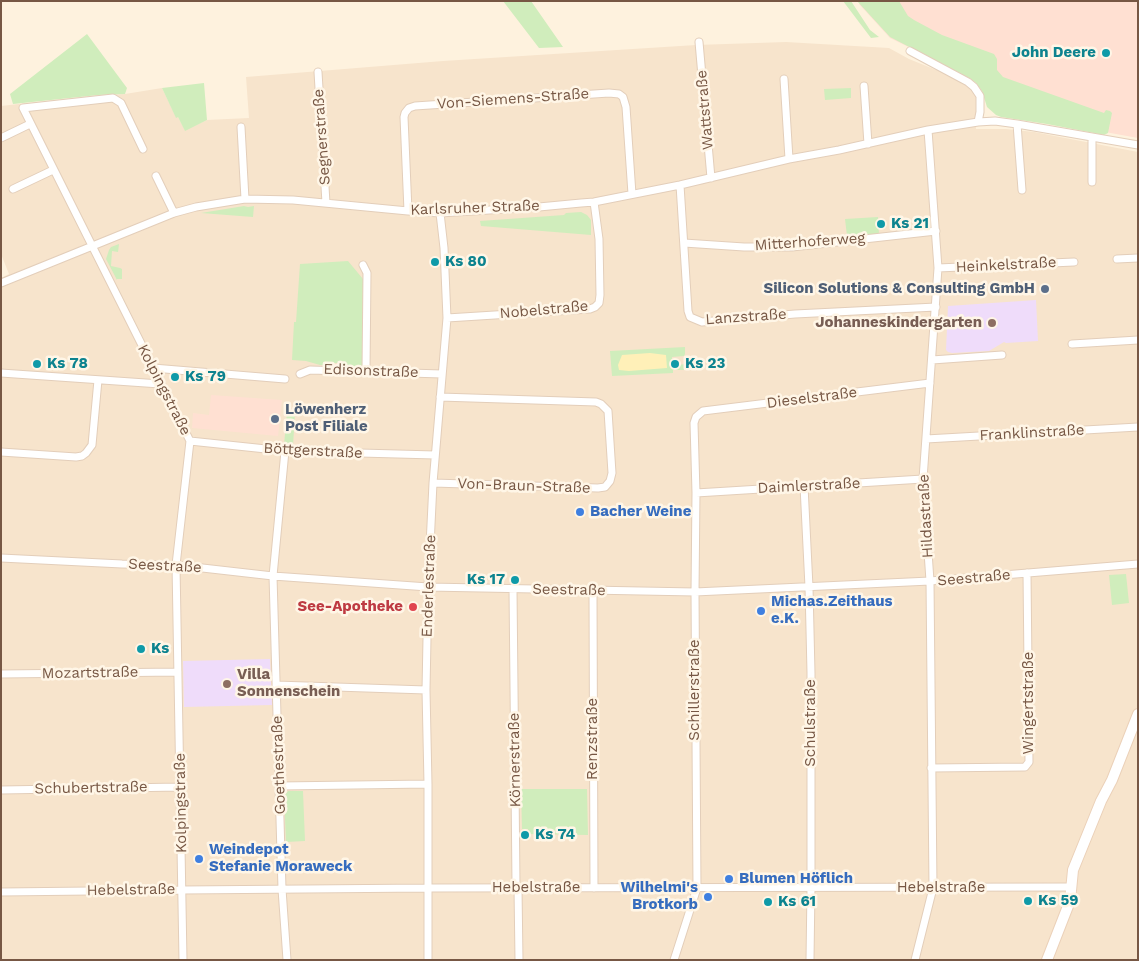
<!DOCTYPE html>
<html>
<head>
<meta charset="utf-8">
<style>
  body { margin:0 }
  #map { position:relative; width:1139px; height:961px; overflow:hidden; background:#fef2de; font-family:"Work Sans",sans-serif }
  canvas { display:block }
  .frame { position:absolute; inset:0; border:2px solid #775744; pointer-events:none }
</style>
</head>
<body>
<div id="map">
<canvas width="1139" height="961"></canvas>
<div class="frame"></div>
</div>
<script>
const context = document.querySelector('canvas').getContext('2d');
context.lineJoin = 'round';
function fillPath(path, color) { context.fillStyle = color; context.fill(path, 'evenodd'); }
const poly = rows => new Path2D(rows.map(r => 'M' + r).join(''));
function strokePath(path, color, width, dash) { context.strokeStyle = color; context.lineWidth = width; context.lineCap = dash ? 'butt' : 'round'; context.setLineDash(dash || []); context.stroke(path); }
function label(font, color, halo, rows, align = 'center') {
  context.font = font + ' "Work Sans",sans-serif'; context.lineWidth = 5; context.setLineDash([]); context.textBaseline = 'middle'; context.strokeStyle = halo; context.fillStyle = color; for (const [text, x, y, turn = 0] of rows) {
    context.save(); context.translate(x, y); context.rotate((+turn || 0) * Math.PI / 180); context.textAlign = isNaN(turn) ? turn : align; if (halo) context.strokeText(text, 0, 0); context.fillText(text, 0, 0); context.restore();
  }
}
fillPath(poly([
  [786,42,889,48,909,59,966,82,976,94,976,129,1006,129,1034,132,1138,152,1138,960,1,960,1,278,9,274,1,254,1,106,98,95,125,94,162,88,176,117,178,117,185,130,207,120,249,118,246,77,443,61,696,45]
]), '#f7e4cc');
fillPath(poly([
  [860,1,1138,1,1138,138,995,112,982,89,974,79,890,38,859,4],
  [211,395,282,400,278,436,192,428,193,413,209,415]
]), '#ffe0d2');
fillPath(poly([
  [1036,300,1038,341,1006,343,1004,342,989,351,952,353,948,352,946,350,948,306],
  [270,659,272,705,184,707,183,661]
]), '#efdcfa');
fillPath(poly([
  [503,1,531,1,563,47,539,48],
  [843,1,851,1,870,30,879,37,871,38],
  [857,1,899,1,908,16,914,20,942,35,994,54,997,59,997,70,1003,77,1104,113,1106,110,1110,111,1112,113,1108,133,1104,135,1047,124,1001,117,996,115,987,107,982,91,976,83,971,79,890,37],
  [87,34,127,88,125,94,98,95,13,104,10,94],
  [204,83,207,120,185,131,178,117,176,118,162,88],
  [851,88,851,98,825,100,824,89],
  [244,206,248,207,254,206,253,217,201,213],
  [581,212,587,215,591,220,591,235,481,226,480,221,564,215,566,213],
  [878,217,879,234,847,236,845,219],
  [119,244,118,252,112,251,111,266,120,268,122,269,122,279,117,279,117,280,106,259,109,250,111,247],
  [348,261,363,279,362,367,342,366,342,363,334,363,334,366,320,365,306,361,292,360,294,322,296,322,300,264],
  [685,347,685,354,684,356,672,357,673,370,673,367,678,367,678,365,686,364,686,370,673,370,673,373,612,376,610,351],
  [287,412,295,413,293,446,284,445],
  [1126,574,1129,603,1112,605,1109,575],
  [521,789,587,789,588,835,528,834,528,829,522,829],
  [288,791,303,791,305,841,286,842,284,796]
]), '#d0edbc');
fillPath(poly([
  [650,353,666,355,667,368,629,371,619,370,618,365,622,355]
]), '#fff0b8');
const street = poly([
  [699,42,711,178],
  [910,51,968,82,974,87,980,96,980,112,978,122],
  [318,72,326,203],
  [784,79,789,159],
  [864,86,868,144],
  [1017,124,1022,190],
  [241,127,245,199],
  [1,138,30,124],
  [143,149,121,103,113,98,23,108,190,441,176,565,183,960],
  [156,176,174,213],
  [1092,182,1092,137],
  [680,185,688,311,690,317,702,322,795,314,936,307],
  [13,189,53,170],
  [408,211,404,117,405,113,409,108,415,106,609,93,619,94,623,97,626,107,632,194],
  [684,243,744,247,792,247,936,231],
  [1117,259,1138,258],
  [363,265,367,273,366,371],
  [938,268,1074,262],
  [1,283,174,213,196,207,245,199,293,200,408,211,440,213,539,207,581,203,594,202,680,185,789,159,839,150,928,130,978,122,995,121,1017,124,1138,145],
  [447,318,590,309,595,307,599,303,600,295,599,239,594,202],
  [1072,344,1138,340],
  [932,360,1002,355],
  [153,368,285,379],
  [1,373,160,384],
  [300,374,310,370,442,374],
  [926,439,1138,427],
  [190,441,285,451,435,455],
  [285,451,273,576,282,889,287,960],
  [1,452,76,457,82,456,86,453,92,445,98,380],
  [433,483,598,488,605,487,610,481,612,473,608,411,601,404,596,402,440,397],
  [804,486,809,587,811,673,811,888,810,960],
  [696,493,923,479],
  [1,558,122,564,176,565,273,576,428,587,695,592,930,581,1138,564],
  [513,589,516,884,518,888,519,960],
  [593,591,594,888],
  [1,674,178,672],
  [276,685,426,690],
  [931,768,1025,767,1029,762,1027,573],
  [279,786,428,784],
  [1,790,180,787],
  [1,892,182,890,428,888,1072,887],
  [428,960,428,784,426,690,428,587,433,483,447,318,444,248,440,213],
  [674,960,697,888,695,592,696,493,694,423,696,417,703,411,930,383],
  [915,960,933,888,930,581,923,479,938,268,928,130]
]);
const secondary = poly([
  [1047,960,1070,901,1073,870,1101,801,1112,780,1138,714]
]);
strokePath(street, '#e3ceba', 9);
strokePath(secondary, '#ebd1b9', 12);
strokePath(street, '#fff', 7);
strokePath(secondary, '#fff', 10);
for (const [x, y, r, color] of [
  [1106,53,5,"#0f9aa8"],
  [881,224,5,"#0f9aa8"],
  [435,262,5,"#0f9aa8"],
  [1045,289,5,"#5c6f8a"],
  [992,323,5,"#8d6e63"],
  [37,364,5,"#0f9aa8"],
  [675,364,5,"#0f9aa8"],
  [175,377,5,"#0f9aa8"],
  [275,419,5,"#5c6f8a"],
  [580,512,5,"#3f7fe0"],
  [515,580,5,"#0f9aa8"],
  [413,607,5,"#e0444e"],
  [761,611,5,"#3f7fe0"],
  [141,649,5,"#0f9aa8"],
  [227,684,5,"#8d6e63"],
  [525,835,5,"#0f9aa8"],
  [199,859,5,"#3f7fe0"],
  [729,879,5,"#3f7fe0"],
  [708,897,5,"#3f7fe0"],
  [1028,901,5,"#0f9aa8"],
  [768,902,5,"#0f9aa8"]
]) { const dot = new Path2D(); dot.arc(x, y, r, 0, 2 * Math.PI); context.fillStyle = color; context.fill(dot); strokePath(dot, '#fff6e7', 2); }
label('bold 15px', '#0d838f', '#fff6e7', [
  ["John Deere",1096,53,"right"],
  ["Ks 21",891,224],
  ["Ks 80",445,262],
  ["Ks 78",47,364],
  ["Ks 23",685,364],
  ["Ks 79",185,377],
  ["Ks 17",505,580,"right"],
  ["Ks",151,649],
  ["Ks 74",535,835],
  ["Ks 59",1038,901],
  ["Ks 61",778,902]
], 'left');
label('15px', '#775744', '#fff6e7', [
  ["Von-Siemens-Straße",513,99,-4],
  ["Wattstraße",705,110,-95],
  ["Segnerstraße",322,137,-94],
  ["Karlsruher Straße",475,208,-2],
  ["Mitterhoferweg",810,242,-4],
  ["Heinkelstraße",1006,265,-3],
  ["Nobelstraße",544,310,-5],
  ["Lanzstraße",746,317,-4],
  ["Edisonstraße",371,371,2],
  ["Kolpingstraße",164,390,63],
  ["Dieselstraße",812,398,-7],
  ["Franklinstraße",1032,433,-3],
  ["Böttgerstraße",313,451,3],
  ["Von-Braun-Straße",524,486,2],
  ["Daimlerstraße",809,486,-3],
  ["Hildastraße",926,516,-93],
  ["Seestraße",165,566,3],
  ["Seestraße",974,578,-5],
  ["Enderlestraße",429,586,-88],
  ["Seestraße",569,590,1],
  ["Mozartstraße",90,673,-1],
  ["Schillerstraße",695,690,-90],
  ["Wingertstraße",1029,703,-90],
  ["Schulstraße",811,723,-90],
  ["Renzstraße",593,739,-90],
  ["Körnerstraße",515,760,-91],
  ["Goethestraße",279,765,-92],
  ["Schubertstraße",91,788,-1],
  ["Kolpingstraße",181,803,-91],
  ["Hebelstraße",536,888],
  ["Hebelstraße",941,888],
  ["Hebelstraße",131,890,-1]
]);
label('bold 15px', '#4e5e75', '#fff6e7', [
  ["Silicon Solutions & Consulting GmbH",1035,289],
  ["Löwenherz",285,410,"left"],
  ["Post Filiale",285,427,"left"]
], 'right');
label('bold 15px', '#785e54', '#fff6e7', [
  ["Johanneskindergarten",982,323],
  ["Villa",237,675,"left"],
  ["Sonnenschein",237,692,"left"]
], 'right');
label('bold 15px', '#366cbe', '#fff6e7', [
  ["Bacher Weine",590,512],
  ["Michas.Zeithaus",771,602],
  ["e.K.",771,619],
  ["Weindepot",209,850],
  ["Stefanie Moraweck",209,867],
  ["Blumen Höflich",739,879],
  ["Wilhelmi's",698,888,"right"],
  ["Brotkorb",698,905,"right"]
], 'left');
label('bold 15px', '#be3a42', '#fff6e7', [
  ["See-Apotheke",403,607]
], 'right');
</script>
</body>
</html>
